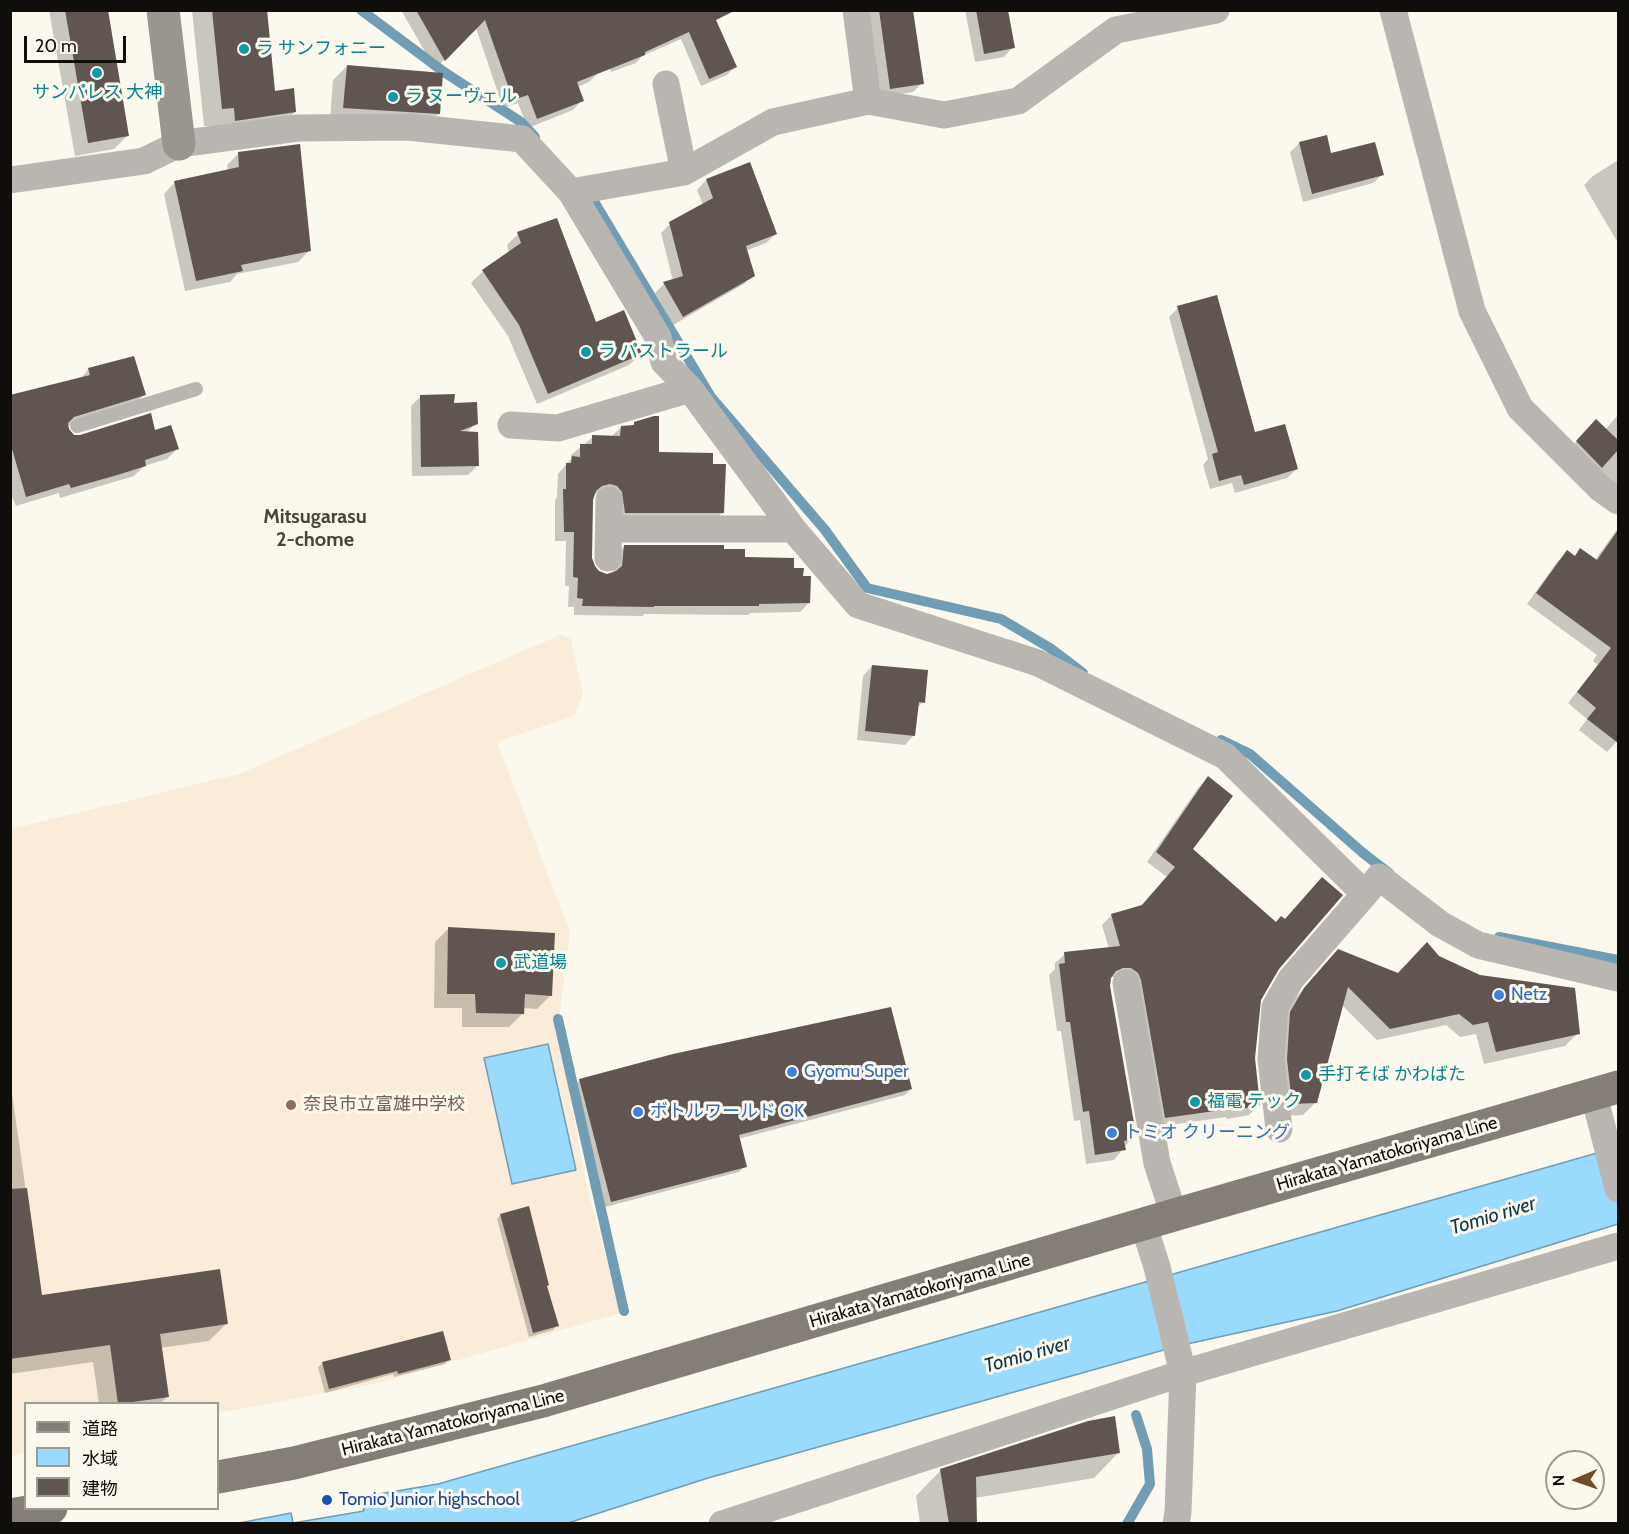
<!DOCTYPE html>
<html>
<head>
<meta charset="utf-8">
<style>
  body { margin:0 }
  #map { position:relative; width:1629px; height:1534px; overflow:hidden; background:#fbf8ed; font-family:Cabin,"Noto Sans JP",sans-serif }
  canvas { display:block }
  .frame { position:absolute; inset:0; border:12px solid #0f0e0a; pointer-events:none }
  .legend { position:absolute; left:24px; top:1402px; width:195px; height:108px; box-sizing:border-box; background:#fbf8ed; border:2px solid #9d9a92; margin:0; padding:8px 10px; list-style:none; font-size:18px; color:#0f0e0a }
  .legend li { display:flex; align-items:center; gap:12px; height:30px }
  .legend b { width:30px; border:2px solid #9d9a92 }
  .north { position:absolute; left:1545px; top:1450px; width:60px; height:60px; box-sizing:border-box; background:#fbf8ed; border:2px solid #9d9a92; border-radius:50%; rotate:268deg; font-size:16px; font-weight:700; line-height:24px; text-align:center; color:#0f0e0a }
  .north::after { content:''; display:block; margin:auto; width:21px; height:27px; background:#724c29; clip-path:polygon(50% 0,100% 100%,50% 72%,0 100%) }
  .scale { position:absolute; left:24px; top:36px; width:102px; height:27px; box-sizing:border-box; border:3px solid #0f0e0a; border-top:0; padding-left:8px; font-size:18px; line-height:21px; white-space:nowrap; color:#0f0e0a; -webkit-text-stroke:4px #fbf8ed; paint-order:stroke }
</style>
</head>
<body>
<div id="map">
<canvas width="1629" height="1534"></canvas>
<div class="frame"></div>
<ul class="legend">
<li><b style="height:8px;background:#847e77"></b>道路</li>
<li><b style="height:16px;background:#99dafd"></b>水域</li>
<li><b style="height:16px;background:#605551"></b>建物</li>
</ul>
<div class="north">N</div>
<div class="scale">20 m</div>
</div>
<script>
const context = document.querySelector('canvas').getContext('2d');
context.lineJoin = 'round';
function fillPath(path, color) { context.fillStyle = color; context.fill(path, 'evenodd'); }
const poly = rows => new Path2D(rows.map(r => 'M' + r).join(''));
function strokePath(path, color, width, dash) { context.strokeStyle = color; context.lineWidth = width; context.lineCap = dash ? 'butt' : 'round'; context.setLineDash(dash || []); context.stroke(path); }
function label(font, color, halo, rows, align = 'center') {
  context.font = font + ' Cabin,"Noto Sans JP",sans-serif'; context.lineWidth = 6; context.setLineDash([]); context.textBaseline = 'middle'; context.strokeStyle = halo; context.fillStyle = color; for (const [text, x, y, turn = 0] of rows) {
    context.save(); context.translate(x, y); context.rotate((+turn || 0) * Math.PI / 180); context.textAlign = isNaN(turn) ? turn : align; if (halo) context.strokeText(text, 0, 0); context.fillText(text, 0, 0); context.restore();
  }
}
fillPath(poly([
  [560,635,571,639,583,695,574,716,497,742,570,932,558,1026,586,1184,621,1313,379,1383,218,1413,218,1404,26,1404,25,1452,11,1456,10,829,239,774]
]), '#faecd8');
const water = poly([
  [548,1044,576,1170,512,1184,484,1058,548,1044],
  [1618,1147,1618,1224,1337,1311,1178,1346,708,1478,568,1523,234,1524,291,1513,293,1523,364,1511,361,1497,438,1484,1618,1147]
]);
fillPath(water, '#99dafd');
strokePath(water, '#709db4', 1.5);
fillPath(poly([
  [49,10,106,10,128,135,114,149,75,156],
  [192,10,266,10,274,92,295,112,276,130,215,126,204,126],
  [401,10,566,10,599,72,589,82,577,87,582,100,573,110,528,128,518,103,503,108,476,28,435,69],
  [590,10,710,10,735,67,727,75,701,86,681,39,642,56,636,63,611,72],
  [869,10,912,10,922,83,913,92,881,97],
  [965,10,1006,10,1013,47,1004,57,975,62],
  [347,66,438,114,424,128,330,122,333,80],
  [1300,143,1330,155,1383,174,1373,183,1303,202,1290,152],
  [239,153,309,251,298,262,237,274,230,282,185,291,164,194,175,182,228,171,227,165],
  [1618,160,1618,243,1584,185,1593,176],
  [749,164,776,234,766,243,745,251,753,275,744,284,673,325,655,293,664,284,673,281,661,233,670,224,703,205,697,190,706,180],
  [518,234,595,324,641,354,629,365,537,404,508,336,471,283,483,271,509,253,507,245],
  [1178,308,1254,434,1297,469,1287,478,1235,493,1232,483,1210,489,1203,465,1208,459,1169,317],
  [89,369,144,395,133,405,67,426,67,430,74,436,154,431,177,449,167,459,144,466,134,476,60,498,59,493,16,506,10,492,10,400,80,379],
  [420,397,476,423,466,433,477,466,468,475,412,476,411,406],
  [1618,415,1618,489,1567,452,1586,431,1605,430],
  [635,423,657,454,712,466,722,513,713,522,616,522,600,493,593,494,591,558,593,566,599,572,608,575,613,574,615,556,625,546,722,550,743,558,792,569,802,578,809,603,800,612,750,613,748,615,644,614,643,616,574,615,574,607,568,607,569,586,565,586,566,541,555,541,555,500,557,497,558,474,571,459,571,455,593,437,611,437,621,427,631,427],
  [1618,528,1618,740,1607,752,1579,730,1587,719,1568,703,1598,665,1593,661,1597,655,1527,604,1557,562,1567,552,1574,557,1581,550,1595,560],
  [872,666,923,702,916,709,914,735,905,745,857,740,863,676],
  [1208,778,1191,850,1275,924,1284,920,1322,879,1278,968,1260,999,1254,1058,1259,1105,1249,1115,1227,1119,1226,1117,1156,1127,1121,977,1112,977,1110,978,1109,986,1132,1122,1129,1126,1131,1139,1114,1160,1086,1164,1080,1120,1074,1121,1061,1031,1057,1031,1049,975,1055,969,1055,963,1065,954,1109,949,1102,925,1112,915,1141,906,1167,877,1147,862,1198,788],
  [449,928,551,995,537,1009,523,1008,523,1013,509,1027,462,1027,462,1008,434,1008,435,942],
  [1438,957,1578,1033,1565,1046,1484,1064,1476,1034,1460,1037,1446,1025,1377,1040,1342,1005,1316,1102,1303,1115,1280,1116,1278,1026,1292,1002,1325,964,1398,974],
  [10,1080,41,1296,226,1324,209,1341,160,1348,167,1397,160,1404,99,1404,93,1362,10,1374],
  [580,1080,911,1089,905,1095,738,1139,745,1166,739,1172,605,1207,574,1086],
  [501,1215,546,1287,557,1325,553,1330,529,1337,497,1219],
  [449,1359,445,1364,394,1377,393,1374,325,1393,318,1367,323,1363],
  [1119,1452,1094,1478,975,1498,976,1524,920,1524,916,1496,941,1470]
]), '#0003');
strokePath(poly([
  [361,10,444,72,521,122,535,137],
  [586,193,595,203,711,397,825,530,867,588,1001,619,1050,648,1083,673],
  [1221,740,1250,754,1363,853,1389,873],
  [1499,937,1618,960],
  [558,1019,624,1311],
  [1127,1524,1150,1484,1147,1449,1136,1415]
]), '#709db4', 10);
fillPath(poly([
  [65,10,108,10,129,136,88,143],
  [212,10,267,10,275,91,294,88,296,112,235,121,234,108,222,109],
  [416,10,736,10,716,20,737,67,709,79,689,32,645,52,645,55,577,82,584,101,537,119,528,95,513,100,485,20,445,61],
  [879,10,913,10,924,84,890,89],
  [976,10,1008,10,1015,48,984,54],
  [347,65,443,73,440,114,343,108],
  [1327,135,1331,153,1375,142,1384,175,1312,194,1299,142],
  [300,144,311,251,241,265,243,271,196,281,174,181,239,167,238,152],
  [750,162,777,234,746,246,755,276,683,317,663,282,683,276,669,222,713,198,706,179],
  [557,218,596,322,624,310,642,354,548,394,519,325,482,270,521,243,517,232],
  [1217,295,1255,432,1285,424,1298,469,1244,485,1241,475,1219,481,1212,454,1218,452,1177,306],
  [134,356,146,395,74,417,68,423,69,429,74,435,80,435,151,413,155,430,171,425,179,449,145,460,146,466,114,476,71,488,69,484,26,497,10,442,10,395,90,375,88,368],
  [455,394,454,403,477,402,478,424,460,431,478,432,479,466,421,467,420,395],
  [654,416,659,416,659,452,713,453,713,464,726,464,724,513,625,513,622,492,617,486,610,484,602,486,596,491,593,500,592,558,595,566,599,571,607,574,616,571,622,566,624,545,724,545,724,549,745,549,745,557,794,558,794,568,804,568,803,576,811,576,810,603,759,604,759,606,654,606,654,607,582,606,583,599,577,598,578,578,573,577,574,532,564,532,563,489,566,489,566,463,571,463,572,456,580,457,580,444,592,444,592,435,620,436,621,426,634,425,634,422],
  [1596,419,1618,440,1618,450,1602,468,1576,441],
  [1618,530,1618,743,1587,719,1596,708,1577,692,1611,648,1536,593,1567,550,1575,556,1580,548,1597,560],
  [872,665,928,670,925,703,919,702,915,736,865,731],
  [1208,776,1233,796,1193,849,1276,922,1281,916,1285,919,1322,877,1343,895,1279,969,1261,1000,1255,1058,1260,1105,1236,1110,1236,1108,1165,1118,1141,980,1138,973,1131,968,1123,968,1116,971,1111,978,1110,986,1134,1123,1131,1123,1133,1139,1124,1141,1126,1150,1095,1155,1089,1111,1083,1112,1070,1022,1066,1022,1059,964,1065,963,1064,952,1120,946,1111,914,1142,905,1175,867,1156,852],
  [448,927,555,933,552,996,525,994,524,1014,476,1013,475,994,447,994],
  [1427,942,1439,956,1480,975,1575,988,1580,1034,1496,1052,1488,1022,1473,1025,1459,1014,1390,1029,1348,987,1317,1103,1292,1104,1287,1059,1290,1012,1304,988,1338,949,1398,973],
  [891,1007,912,1089,739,1135,747,1167,611,1202,579,1079,673,1054],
  [27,1188,42,1295,220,1269,228,1324,160,1334,169,1397,118,1404,110,1345,10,1359,10,1189],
  [529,1206,549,1285,547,1286,559,1326,533,1333,500,1214],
  [443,1331,451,1360,398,1374,397,1371,329,1389,322,1362],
  [1115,1416,1120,1453,976,1477,977,1524,949,1524,940,1469,1088,1421]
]), '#605551');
strokePath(poly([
  [77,426,196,389]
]), '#b9b5b1', 14);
strokePath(poly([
  [856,10,868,101],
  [1393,10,1472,311,1520,408,1601,489,1618,501],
  [666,84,684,172],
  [10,180,144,161,179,144,298,128,408,127,522,139,571,192,658,337,664,362,690,389,793,529,858,605,1038,663,1225,756,1365,894,1379,877,1440,924,1478,945,1618,978],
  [571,192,684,172,773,122,868,101,944,115,1018,101,1116,30,1216,10],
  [511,425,558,428,690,389],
  [610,529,793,529],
  [608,558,609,500],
  [1126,983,1157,1163,1174,1215],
  [1594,1095,1618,1189],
  [1279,1129,1271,1059,1275,1007,1291,979,1365,894],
  [1144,1226,1157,1267,1183,1373,1178,1512,1176,1524],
  [722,1524,1183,1373,1618,1246]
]), '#b9b5b1', 27);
strokePath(poly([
  [163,10,179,144]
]), '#9a958f', 33);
strokePath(poly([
  [218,1477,294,1463,543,1401,1174,1215,1618,1087],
  [10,1515,51,1508]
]), '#847e77', 33);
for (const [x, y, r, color] of [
  [244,49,6,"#0f9aa8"],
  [97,73,6,"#0f9aa8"],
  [393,97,6,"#0f9aa8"],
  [586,352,6,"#0f9aa8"],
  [501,963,6,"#0f9aa8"],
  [1499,995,6,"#3f7fe0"],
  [792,1072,6,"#3f7fe0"],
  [1306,1075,6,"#0f9aa8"],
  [1195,1102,6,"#0f9aa8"],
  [291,1105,6,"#8d6e63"],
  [638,1112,6,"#3f7fe0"],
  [1112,1133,6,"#3f7fe0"],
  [327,1500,6,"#1a4fb4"]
]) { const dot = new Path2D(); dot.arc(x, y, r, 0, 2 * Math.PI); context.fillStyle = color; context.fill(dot); strokePath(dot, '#fbf8ed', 2); }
label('18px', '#0d838f', '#fbf8ed', [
  ["ラ サンフォニー",256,49],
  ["サンパレス 大神",97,93,"center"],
  ["ラ ヌーヴェル",405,97],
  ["ラ パストラール",598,352],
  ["武道場",513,963],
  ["手打そば かわばた",1318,1075],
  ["福電 テック",1207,1102]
], 'left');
label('18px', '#366cbe', '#fbf8ed', [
  ["Netz",1511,995],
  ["Gyomu Super",804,1072],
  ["ボトルワールド OK",650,1112],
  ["トミオ クリーニング",1124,1133]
], 'left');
label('18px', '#785e54', '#fbf8ed', [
  ["奈良市立富雄中学校",303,1105]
], 'left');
label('18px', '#0f0e0a', '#fbf8ed', [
  ["Hirakata Yamatokoriyama Line",1387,1154,-16],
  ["Hirakata Yamatokoriyama Line",920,1291,-16],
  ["Hirakata Yamatokoriyama Line",453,1423,-14]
]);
label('18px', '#164399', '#fbf8ed', [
  ["Tomio Junior highschool",339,1500]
], 'left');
label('bold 20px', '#47443b', '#fbf8ed', [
  ["Mitsugarasu",315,517],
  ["2-chome",315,540]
]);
label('italic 20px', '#103648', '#fbf8ed', [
  ["Tomio river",1493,1216,-17],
  ["Tomio river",1027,1355,-16]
]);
</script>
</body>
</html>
